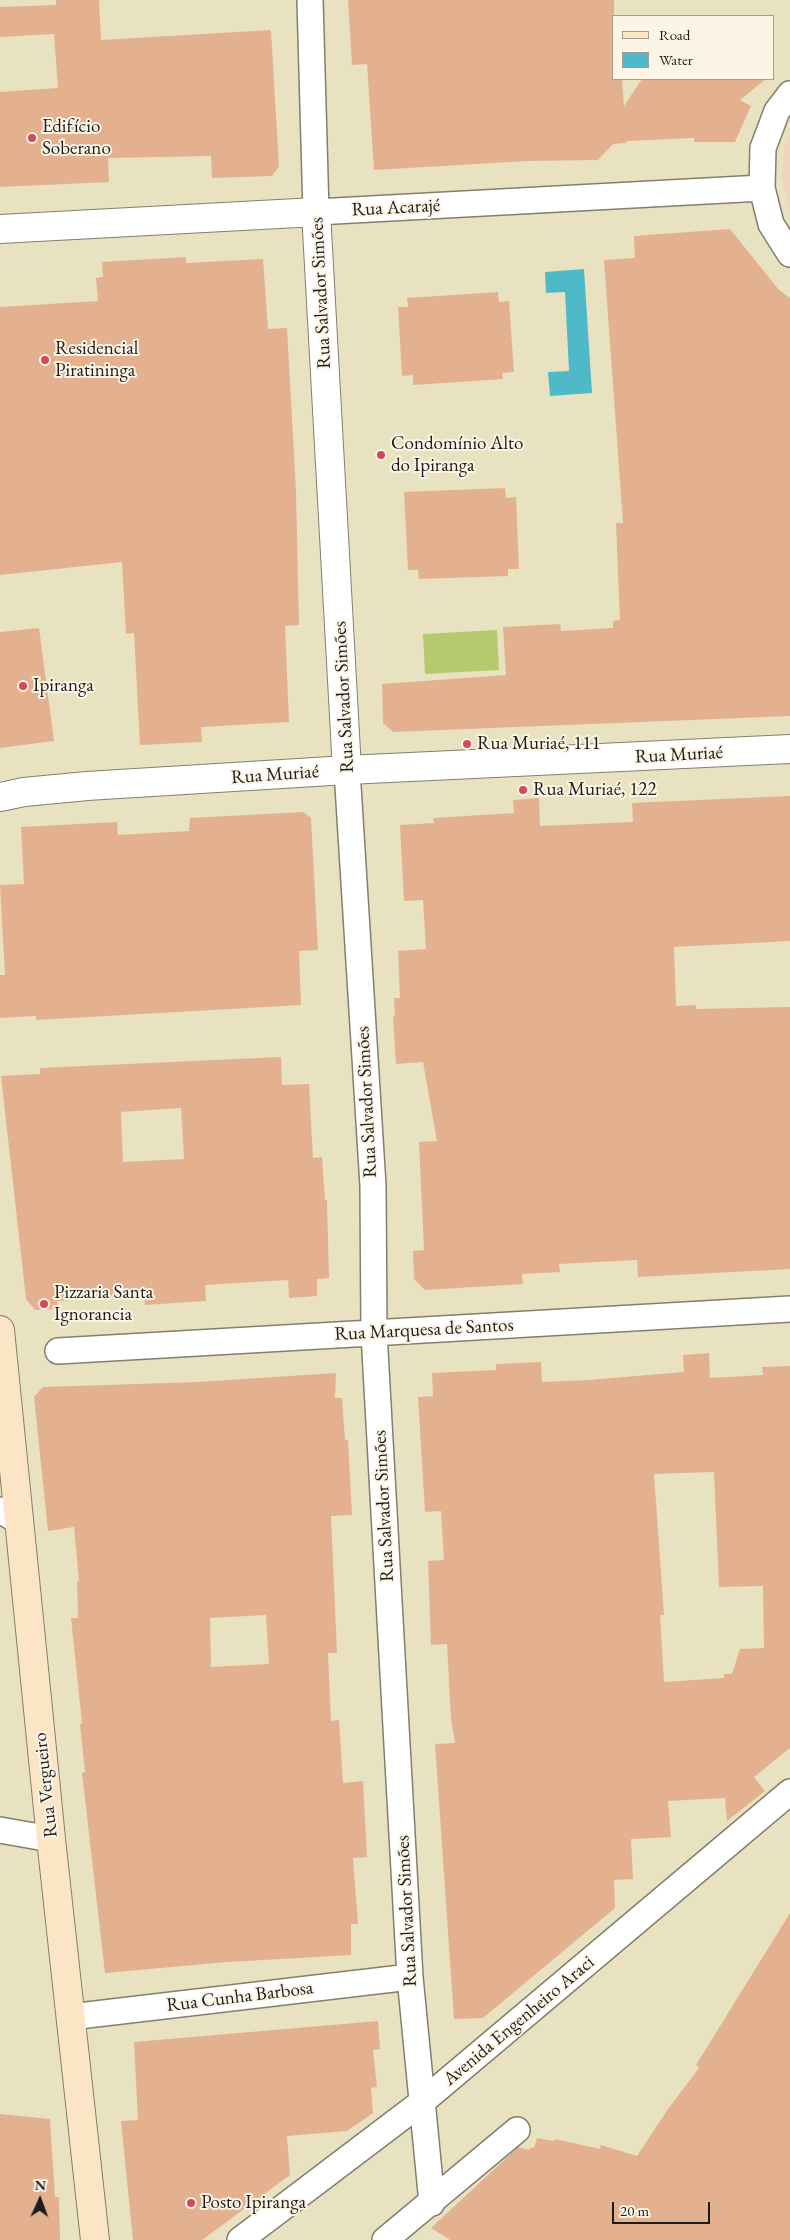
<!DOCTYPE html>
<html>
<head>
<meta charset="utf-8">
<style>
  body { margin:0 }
  #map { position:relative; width:790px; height:2240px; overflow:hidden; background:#e9e2c0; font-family:"EB Garamond",serif }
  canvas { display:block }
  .legend { position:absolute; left:612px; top:15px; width:162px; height:65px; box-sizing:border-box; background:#fcf5e5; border:1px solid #a29e95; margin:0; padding:6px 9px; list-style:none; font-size:15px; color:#1c1c1c }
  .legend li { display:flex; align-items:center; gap:10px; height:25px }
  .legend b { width:25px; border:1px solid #a29e95 }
  .north { position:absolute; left:15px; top:2175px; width:50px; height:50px; -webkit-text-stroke:4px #fcf5e5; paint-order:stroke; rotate:2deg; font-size:14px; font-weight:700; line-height:20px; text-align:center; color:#1c1c1c }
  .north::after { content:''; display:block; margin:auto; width:18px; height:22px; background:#1c1c1c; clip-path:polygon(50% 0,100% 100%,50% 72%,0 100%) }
  .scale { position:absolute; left:612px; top:2202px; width:98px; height:22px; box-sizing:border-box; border:2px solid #1c1c1c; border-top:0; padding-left:6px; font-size:15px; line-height:18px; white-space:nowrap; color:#1c1c1c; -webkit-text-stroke:4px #fcf5e5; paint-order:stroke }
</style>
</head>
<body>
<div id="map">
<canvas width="790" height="2240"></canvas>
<ul class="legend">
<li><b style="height:6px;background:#fce5c4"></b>Road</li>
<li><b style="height:14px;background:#4ebac8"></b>Water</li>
</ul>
<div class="north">N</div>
<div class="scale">20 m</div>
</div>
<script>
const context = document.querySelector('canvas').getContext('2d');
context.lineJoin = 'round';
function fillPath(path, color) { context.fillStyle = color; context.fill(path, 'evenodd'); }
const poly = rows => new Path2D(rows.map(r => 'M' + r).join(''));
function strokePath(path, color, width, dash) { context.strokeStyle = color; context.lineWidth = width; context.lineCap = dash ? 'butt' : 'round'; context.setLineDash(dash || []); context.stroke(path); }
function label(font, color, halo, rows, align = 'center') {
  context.font = font + ' "EB Garamond",serif'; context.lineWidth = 4; context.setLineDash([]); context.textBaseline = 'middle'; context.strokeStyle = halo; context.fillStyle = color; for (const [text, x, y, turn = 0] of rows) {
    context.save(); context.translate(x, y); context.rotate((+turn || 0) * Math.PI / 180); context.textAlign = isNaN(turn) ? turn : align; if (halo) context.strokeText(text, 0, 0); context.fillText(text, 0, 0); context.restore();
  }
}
fillPath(poly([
  [790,133,790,215,781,178,785,143]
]), '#f0d6bc');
fillPath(poly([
  [497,630,499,670,425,674,423,634]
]), '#b5ca6f');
fillPath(poly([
  [584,269,592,393,550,396,548,372,569,371,565,292,546,293,545,272]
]), '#4ebac8');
fillPath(poly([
  [56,0,99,0,101,40,271,30,279,167,272,176,212,178,211,156,108,158,109,182,0,187,0,92,58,88,54,34,0,37,0,7,56,5],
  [348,0,614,0,614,79,622,79,624,106,642,79,766,79,740,100,751,106,735,142,694,142,694,138,626,141,626,143,613,144,598,160,528,161,374,170,367,64,352,65],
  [730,229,779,290,790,298,790,716,393,732,383,723,382,684,506,675,503,627,560,624,561,631,613,628,613,621,620,620,616,523,623,523,604,260,635,258,634,236],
  [186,257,186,263,263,259,268,329,287,328,296,491,299,625,285,626,289,722,201,727,202,742,140,745,134,633,126,634,122,562,0,575,0,307,98,301,96,278,103,277,102,262],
  [498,292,499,302,509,301,514,372,502,373,503,379,413,385,413,375,402,376,398,307,408,307,407,298],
  [505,488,506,498,516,497,519,569,508,569,508,576,419,579,418,570,408,570,404,492],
  [39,628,54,741,0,748,0,632],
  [790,796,790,941,674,947,676,1006,696,1005,696,1009,790,1007,790,1269,638,1277,637,1260,559,1264,560,1272,522,1274,523,1284,425,1290,414,1279,413,1251,424,1250,419,1142,437,1141,423,1062,396,1064,393,1016,395,1016,394,998,400,998,398,951,426,949,423,900,404,901,400,825,434,823,433,818,514,813,513,800,539,798,540,826,633,822,632,803],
  [303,812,311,818,318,950,299,951,301,1005,36,1020,36,1016,0,1018,0,975,5,975,0,885,24,884,21,827,117,822,118,835,189,831,190,818],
  [281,1057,282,1085,309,1084,313,1158,322,1157,325,1200,327,1200,329,1278,317,1279,317,1296,289,1298,288,1280,205,1285,206,1301,145,1305,144,1296,57,1301,58,1309,35,1310,26,1299,1,1076,40,1074,40,1068],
  [181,1108,184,1159,123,1162,121,1112],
  [709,1353,710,1378,763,1375,762,1367,790,1366,790,1748,754,1777,765,1791,727,1821,725,1798,668,1801,671,1837,631,1839,633,1879,614,1880,615,1908,483,2018,454,2019,435,1744,455,1743,451,1719,447,1644,431,1645,428,1561,444,1560,441,1511,425,1512,418,1397,433,1396,432,1373,496,1370,496,1364,541,1362,542,1382,589,1380,684,1372,683,1355],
  [714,1472,719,1587,763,1586,764,1648,740,1649,732,1674,724,1674,724,1678,664,1682,660,1615,664,1615,654,1474],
  [336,1373,335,1398,342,1398,345,1440,348,1440,352,1515,331,1516,337,1653,328,1653,331,1721,339,1720,343,1783,363,1781,367,1857,353,1858,358,1924,351,1924,351,1955,228,1962,105,1973,82,1773,85,1772,80,1724,82,1723,71,1618,78,1618,77,1582,79,1581,74,1527,48,1531,34,1397,43,1387,198,1382],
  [266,1615,269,1664,211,1667,210,1618],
  [790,1913,790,2240,450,2240,431,2228,518,2147,529,2150,530,2148,534,2148,537,2138,554,2141,555,2139,600,2149,601,2145,637,2156,668,2109,699,2068,696,2065],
  [378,2021,380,2049,373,2050,377,2087,371,2088,373,2113,347,2131,287,2136,290,2175,202,2240,133,2240,121,2121,138,2120,134,2042],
  [0,2114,50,2119,55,2197,59,2197,60,2240,0,2240]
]), '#e4b190');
const minor = poly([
  [310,0,316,212,762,188],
  [790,94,777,111,763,148,762,188,771,224,790,254],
  [347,770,373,1186,374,1333,410,1977,432,2203],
  [58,1351,790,1309],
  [0,1510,18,1521],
  [0,1830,51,1839],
  [70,2017,410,1977],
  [240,2240,422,2102,790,1792],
  [385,2240,517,2130]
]);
const tertiary = poly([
  [0,229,316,212,347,770],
  [0,797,24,792,87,786,347,770,790,749]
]);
const secondary = poly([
  [0,1330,51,1839,95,2240]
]);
strokePath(minor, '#827f6e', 28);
strokePath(tertiary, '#827f6e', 30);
strokePath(secondary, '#827f6e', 30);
strokePath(minor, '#fff', 25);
strokePath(tertiary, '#fff', 28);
strokePath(secondary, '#fce5c4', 28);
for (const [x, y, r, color] of [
  [32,138,5,"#d1495b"],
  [45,360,5,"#d1495b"],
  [381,455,5,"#d1495b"],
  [23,686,5,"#d1495b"],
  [467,744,5,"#d1495b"],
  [523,790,5,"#d1495b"],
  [44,1304,5,"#d1495b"],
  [191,2203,5,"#d1495b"]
]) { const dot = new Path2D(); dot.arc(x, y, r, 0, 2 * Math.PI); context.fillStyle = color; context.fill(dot); strokePath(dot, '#fcf5e5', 2); }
label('19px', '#1c1c1c', '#fcf5e5', [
  ["Edifício",42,127],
  ["Soberano",42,149],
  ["Residencial",55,349],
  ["Piratininga",55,371],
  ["Condomínio Alto",391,444],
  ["do Ipiranga",391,466],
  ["Ipiranga",33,686],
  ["Rua Muriaé, 111",477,744],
  ["Rua Muriaé, 122",533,790],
  ["Pizzaria Santa",54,1293],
  ["Ignorancia",54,1315],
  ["Posto Ipiranga",201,2203]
], 'left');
label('19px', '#1c1c1c', '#fcf5e5', [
  ["Rua Acarajé",396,208,-3],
  ["Rua Salvador Simões",321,293,-93],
  ["Rua Salvador Simões",344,697,-93],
  ["Rua Muriaé",679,755,-3],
  ["Rua Muriaé",275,775,-4],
  ["Rua Salvador Simões",367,1102,-93],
  ["Rua Marquesa de Santos",424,1330,-3],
  ["Rua Salvador Simões",384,1506,-93],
  ["Rua Vergueiro",46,1785,-96],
  ["Rua Salvador Simões",407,1911,-93],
  ["Rua Cunha Barbosa",240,1997,-7],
  ["Avenida Engenheiro Araci",519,2021,-40]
]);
</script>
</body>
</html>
